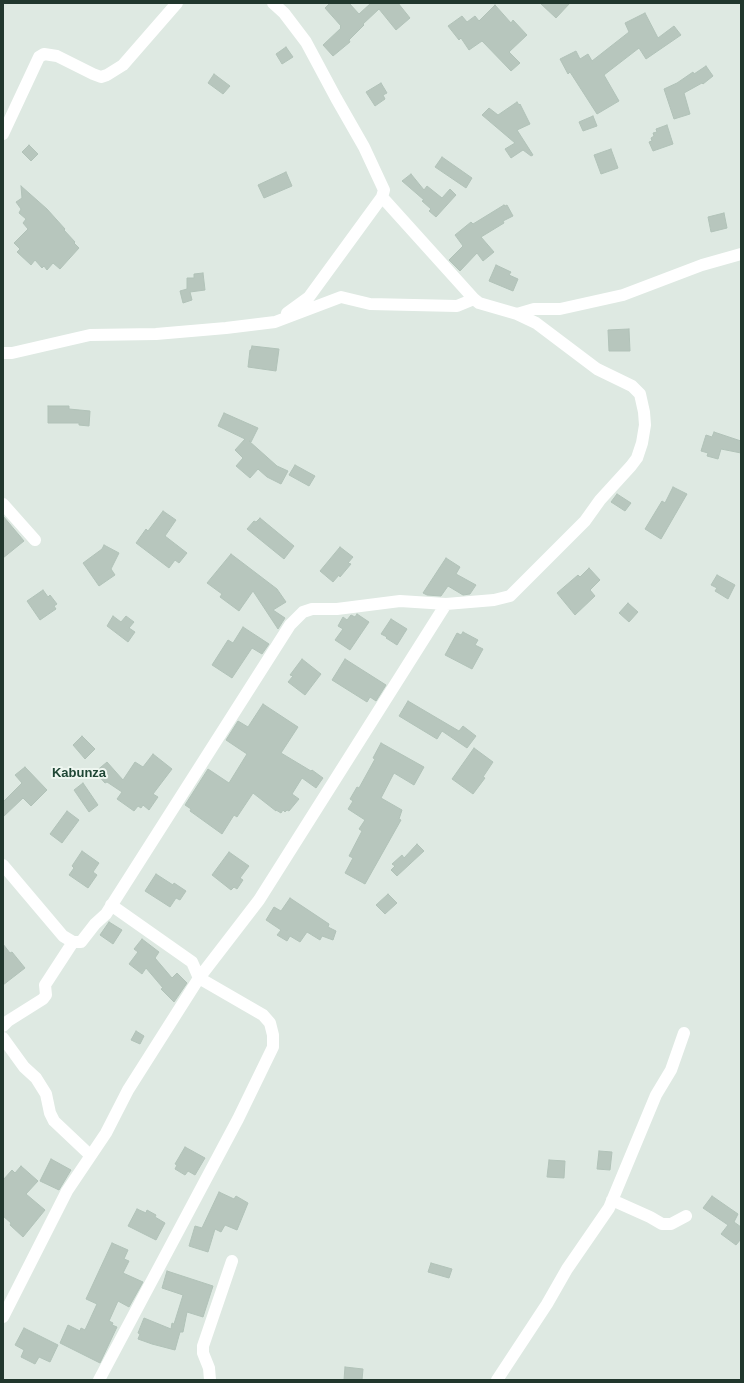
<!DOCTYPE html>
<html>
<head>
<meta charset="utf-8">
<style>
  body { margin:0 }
  #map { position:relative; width:744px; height:1383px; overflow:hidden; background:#dee9e2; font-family:Helvetica,sans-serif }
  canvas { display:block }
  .frame { position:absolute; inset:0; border:4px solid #21372d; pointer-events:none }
</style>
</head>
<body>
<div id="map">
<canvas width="744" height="1383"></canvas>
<div class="frame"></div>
</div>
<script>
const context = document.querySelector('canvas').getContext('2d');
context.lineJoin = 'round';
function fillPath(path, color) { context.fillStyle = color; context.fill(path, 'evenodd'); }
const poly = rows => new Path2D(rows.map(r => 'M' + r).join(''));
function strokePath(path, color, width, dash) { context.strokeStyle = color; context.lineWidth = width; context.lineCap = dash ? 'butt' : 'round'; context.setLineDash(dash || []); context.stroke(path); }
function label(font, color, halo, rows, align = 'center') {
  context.font = font + ' Helvetica,sans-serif'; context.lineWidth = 4; context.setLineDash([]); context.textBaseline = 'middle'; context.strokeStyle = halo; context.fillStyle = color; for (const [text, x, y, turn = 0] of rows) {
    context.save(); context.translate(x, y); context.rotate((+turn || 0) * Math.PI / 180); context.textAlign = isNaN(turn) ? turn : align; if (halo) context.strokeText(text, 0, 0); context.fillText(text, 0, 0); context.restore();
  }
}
const building = poly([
  [330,3,349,3,359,14,371,3,398,3,410,18,396,30,379,9,363,24,364,25,349,40,350,42,333,56,323,45,341,28,340,27,341,26,325,8,330,3],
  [540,3,570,3,556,18,540,3],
  [495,5,511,23,513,20,527,35,509,52,520,63,511,71,482,41,469,50,461,38,459,40,448,26,462,16,467,22,475,16,479,21,495,5],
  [645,13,658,38,674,26,681,35,646,59,639,48,604,75,619,101,597,114,570,72,568,74,560,59,576,51,580,59,588,54,592,61,629,32,625,23,645,13],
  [286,47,293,57,282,64,276,54,286,47],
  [706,66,713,76,703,84,702,83,684,93,690,114,674,119,664,89,677,83,693,72,694,74,706,66],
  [214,74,230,86,223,94,208,83,214,74],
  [381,83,387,93,383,95,385,99,375,106,366,92,381,83],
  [517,102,519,105,520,104,530,124,517,130,533,155,531,156,523,150,511,158,505,149,515,143,482,115,489,108,498,115,517,102],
  [593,116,597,126,583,131,579,122,593,116],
  [667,125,673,144,653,151,649,142,652,141,651,138,654,136,653,133,657,132,656,129,667,125],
  [29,145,38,154,31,161,22,152,29,145],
  [611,149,618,168,601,174,594,155,611,149],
  [442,157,472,178,466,188,435,167,442,157],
  [286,172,292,186,264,198,258,185,286,172],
  [411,174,424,190,427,186,442,198,450,189,456,195,436,217,429,211,431,209,422,201,424,200,402,181,411,174],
  [21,186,47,209,65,229,64,230,75,242,74,243,79,248,60,269,53,263,47,270,44,266,42,268,35,260,31,265,17,252,20,249,14,243,28,229,23,223,26,219,19,213,21,209,16,202,22,198,21,186],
  [504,205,505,206,507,205,513,216,503,221,504,223,481,237,494,252,483,261,477,253,460,271,449,260,463,246,455,235,471,222,473,224,504,205],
  [724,213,727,228,711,232,708,217,724,213],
  [496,265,511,272,509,275,518,279,513,291,489,281,496,265],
  [203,273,205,290,190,292,192,300,183,303,180,291,187,289,187,278,194,278,194,274,203,273],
  [629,329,630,351,609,351,608,330,629,329],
  [252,346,279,349,276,371,248,367,250,350,251,350,252,346],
  [48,406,69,406,69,409,90,411,89,426,79,425,79,423,48,423,48,406],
  [224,413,258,428,251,442,249,441,277,466,288,471,281,484,267,477,258,469,250,478,236,466,243,458,235,450,245,439,218,426,224,413],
  [714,432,741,441,741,453,721,449,718,459,707,456,708,453,701,451,706,435,712,437,714,432],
  [295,465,315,476,309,486,289,475,295,465],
  [673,487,687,494,661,539,645,529,662,501,665,503,673,487],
  [617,494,631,503,625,511,611,502,617,494],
  [163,511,176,520,165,536,187,553,179,563,175,560,169,568,136,543,146,529,148,531,163,511],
  [3,516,24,541,3,558,3,516],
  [260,518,294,546,284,559,247,529,254,521,256,522,260,518],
  [104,545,119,553,111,569,115,575,99,586,83,563,102,549,104,545],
  [340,547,353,557,348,563,351,564,340,577,339,575,333,582,320,571,340,547],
  [231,554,277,589,286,602,273,610,285,618,278,629,253,591,239,611,220,597,222,594,207,583,231,554],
  [446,558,460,567,456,574,476,585,470,594,463,595,448,586,441,596,427,595,423,593,446,558],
  [589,568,600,580,590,590,595,596,575,615,557,593,578,575,580,577,589,568],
  [717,575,735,585,728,599,715,591,717,588,711,585,717,575],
  [43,590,48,597,50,595,57,604,54,606,56,609,40,620,27,601,43,590],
  [628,603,638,612,629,622,619,613,628,603],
  [357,614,369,622,350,650,335,640,343,629,338,626,343,617,347,620,351,615,355,617,357,614],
  [113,616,121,622,126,616,134,622,129,628,135,632,128,642,107,626,113,616],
  [391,619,407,629,397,645,386,638,387,637,381,634,391,619],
  [243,627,269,644,262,654,252,648,232,678,212,665,228,640,233,643,243,627],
  [463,632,478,640,475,645,483,649,472,669,445,655,457,633,461,635,463,632],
  [302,659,321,674,305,695,288,682,293,676,290,675,302,659],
  [345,659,386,685,376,701,370,697,367,702,332,680,345,659],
  [408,701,459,731,463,726,476,736,467,748,442,731,437,739,399,716,408,701],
  [263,704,298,727,281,753,311,771,312,770,323,778,316,788,302,778,292,794,299,799,289,811,287,810,285,812,283,810,281,813,276,810,276,811,253,793,237,817,234,815,222,834,190,811,191,809,185,805,208,769,229,783,247,754,226,740,238,721,248,727,263,704],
  [82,736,95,749,85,759,73,745,82,736],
  [381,743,424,767,414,785,394,773,381,798,402,810,399,819,401,820,365,884,345,873,353,858,349,856,362,831,359,829,365,820,348,809,353,801,350,799,357,787,359,788,375,759,373,758,381,743],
  [474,748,493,762,483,777,485,778,473,794,452,779,474,748],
  [153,754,172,769,153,794,158,797,149,810,143,805,141,808,138,806,134,811,117,799,122,792,107,782,105,783,95,772,107,762,123,780,135,762,143,767,153,754],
  [25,767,47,790,31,806,23,798,3,817,3,802,22,783,15,775,25,767],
  [83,783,98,805,89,812,74,790,83,783],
  [67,811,79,820,62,843,50,834,67,811],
  [417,844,424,851,397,876,391,870,395,866,392,864,402,855,404,858,417,844],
  [82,851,99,863,93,872,97,875,88,888,69,875,74,868,72,866,82,851],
  [229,852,249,866,240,878,243,880,237,889,234,887,231,890,212,875,229,852],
  [156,874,173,885,174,883,186,891,180,900,176,898,170,907,145,891,156,874],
  [388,894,397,903,385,914,376,905,388,894],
  [290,898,329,924,328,927,336,931,333,940,322,936,320,940,307,932,300,942,290,936,287,941,277,935,281,930,266,920,274,907,281,911,290,898],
  [109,922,122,930,113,944,100,935,109,922],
  [142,939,159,952,155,958,172,978,177,973,187,983,174,1002,161,989,163,988,146,968,142,974,129,964,138,952,134,949,142,939],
  [3,944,10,953,12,952,25,968,3,985,3,944],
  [136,1031,144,1036,140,1044,131,1040,136,1031],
  [185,1147,205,1158,195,1175,188,1171,185,1175,175,1169,177,1165,175,1164,185,1147],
  [599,1151,612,1152,610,1170,597,1169,599,1151],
  [51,1159,71,1170,59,1190,40,1181,51,1159],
  [549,1160,565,1161,564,1178,547,1177,549,1160],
  [21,1166,38,1181,26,1194,45,1210,23,1237,10,1225,11,1223,3,1216,3,1180,12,1170,15,1173,21,1166],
  [219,1192,234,1199,236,1196,248,1203,237,1230,225,1225,221,1232,215,1229,208,1252,189,1246,195,1226,202,1228,219,1192],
  [712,1196,738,1214,734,1222,741,1227,741,1239,736,1245,721,1234,728,1225,703,1208,712,1196],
  [137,1209,146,1213,147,1210,156,1215,155,1217,165,1223,156,1240,128,1226,137,1209],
  [112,1243,128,1250,124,1259,129,1261,123,1273,143,1282,129,1307,118,1301,109,1321,113,1323,112,1325,117,1327,100,1363,60,1343,68,1325,80,1331,81,1328,85,1330,97,1304,86,1299,112,1243],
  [431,1263,452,1269,449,1278,428,1272,431,1263],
  [167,1271,213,1286,203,1317,187,1312,183,1332,180,1332,175,1350,152,1344,138,1339,140,1334,138,1333,144,1318,171,1329,172,1323,174,1324,183,1295,162,1288,167,1271],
  [24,1328,58,1345,50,1362,39,1357,35,1364,21,1357,24,1350,15,1345,24,1328],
  [345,1367,363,1369,362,1380,344,1380,345,1367]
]);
fillPath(building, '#b7c6bd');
strokePath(building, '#b1c2b8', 1);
strokePath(poly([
  [273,3,284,13,306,42,336,98,364,147,384,190,382,197,309,297,287,313],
  [3,134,39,57,44,54,57,56,93,74,101,77,107,75,123,65,177,3],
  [382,197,474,299],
  [517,314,534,309,560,309,623,295,702,265,741,254],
  [3,353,12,353,90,335,156,334,226,328,275,322,341,297,370,304,457,306,474,299,479,303,517,314,536,323,597,369,632,386,640,394,644,412,645,425,642,443,637,458,631,466,600,500,585,521,510,596,494,600,446,604,400,601,337,609,312,609,303,612,290,625,106,914,95,924,81,942,73,942,63,936,3,865],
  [3,504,35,540],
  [3,1026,8,1021,43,999,46,995,45,985,73,942],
  [3,1038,24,1067,36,1078,46,1094,50,1113,54,1121,90,1155],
  [612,1200,650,1217,662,1224,671,1224,686,1216],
  [3,1317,67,1191,106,1133,128,1090,199,978,259,900,446,604],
  [99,1380,238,1119,273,1047,273,1035,270,1023,263,1015,199,978,192,962,111,905],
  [210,1380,209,1368,203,1353,203,1346,232,1261],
  [497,1380,547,1304,567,1269,609,1208,656,1095,671,1070,684,1033]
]), '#fff', 12);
label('bold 13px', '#1f4735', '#eef6f0', [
  ["Kabunza",79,773]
]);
</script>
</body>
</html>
